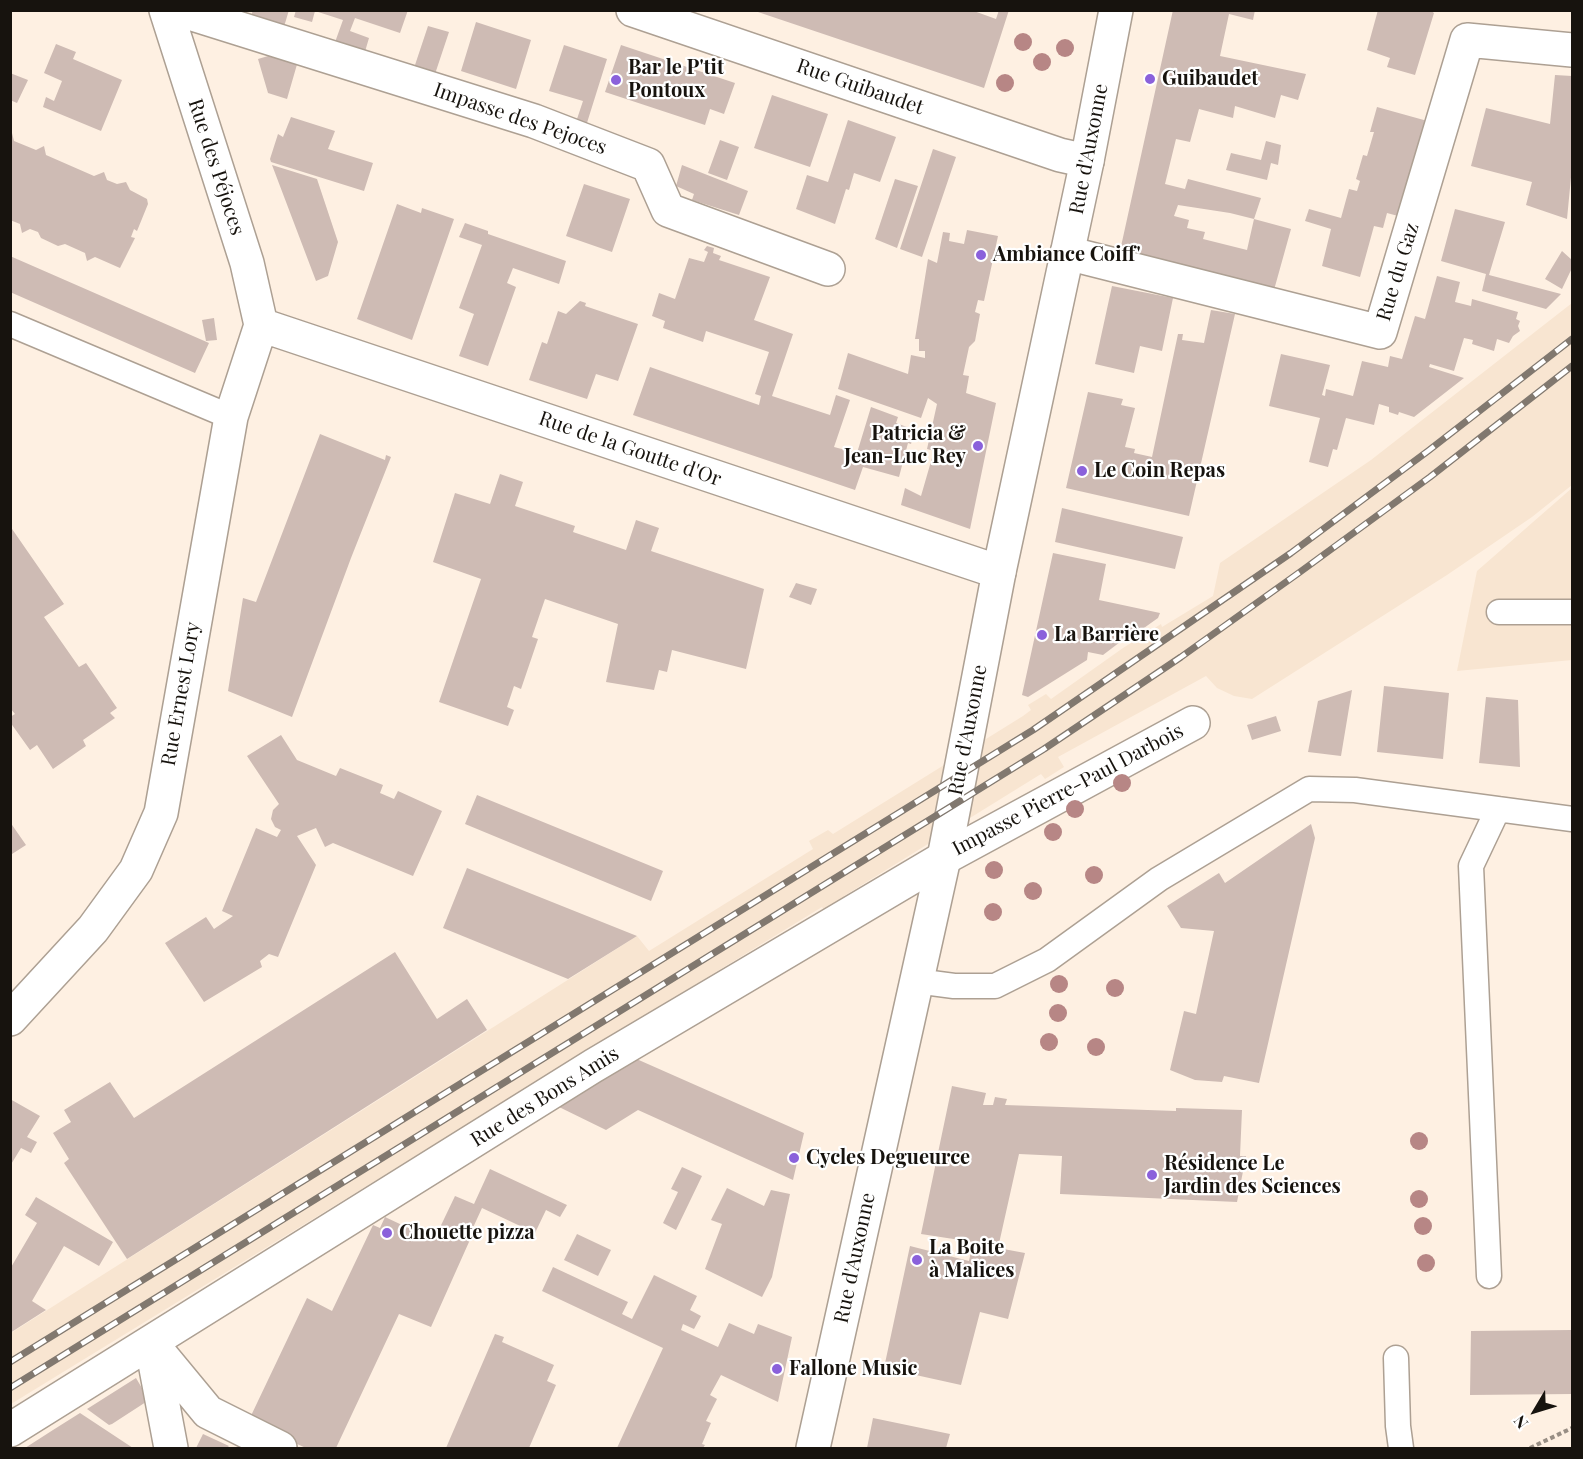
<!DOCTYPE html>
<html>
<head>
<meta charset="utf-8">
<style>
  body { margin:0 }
  #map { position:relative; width:1583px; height:1459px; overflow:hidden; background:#fef0e2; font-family:"Playfair Display",serif }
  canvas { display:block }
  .frame { position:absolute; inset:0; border:12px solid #17130e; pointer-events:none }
  .north { position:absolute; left:1505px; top:1381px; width:60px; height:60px; -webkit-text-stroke:4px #fff; paint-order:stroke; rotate:232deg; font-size:16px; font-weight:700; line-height:24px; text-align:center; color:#17130e }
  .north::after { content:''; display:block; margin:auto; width:21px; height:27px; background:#17130e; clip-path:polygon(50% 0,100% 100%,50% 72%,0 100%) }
</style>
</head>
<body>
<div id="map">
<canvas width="1583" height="1459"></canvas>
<div class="frame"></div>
<div class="north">N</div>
</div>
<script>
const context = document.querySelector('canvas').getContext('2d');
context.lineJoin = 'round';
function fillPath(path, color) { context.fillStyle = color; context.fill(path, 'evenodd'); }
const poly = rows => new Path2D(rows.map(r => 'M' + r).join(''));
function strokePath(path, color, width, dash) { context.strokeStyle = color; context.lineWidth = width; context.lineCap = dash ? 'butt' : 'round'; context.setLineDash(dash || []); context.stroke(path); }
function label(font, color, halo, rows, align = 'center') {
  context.font = font + ' "Playfair Display",serif'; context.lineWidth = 4.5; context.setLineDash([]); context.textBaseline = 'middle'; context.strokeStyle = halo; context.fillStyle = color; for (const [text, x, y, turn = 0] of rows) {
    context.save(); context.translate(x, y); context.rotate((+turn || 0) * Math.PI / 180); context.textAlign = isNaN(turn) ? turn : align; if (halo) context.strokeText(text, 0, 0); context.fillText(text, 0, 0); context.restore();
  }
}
fillPath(poly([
  [1572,303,1572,485,1532,517,1447,575,1252,699,1234,696,1217,688,1206,676,1058,757,1064,767,1045,779,1041,774,844,896,847,903,827,916,822,907,11,1404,11,1333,637,936,649,951,813,849,809,841,828,830,833,834,1023,716,1031,710,1028,705,1046,694,1051,699,1123,648,1161,624,1162,627,1213,596,1220,563,1371,460],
  [1572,488,1572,660,1457,671,1477,571]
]), '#f8e5d1');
fillPath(poly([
  [253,10,289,10,283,30,250,20],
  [296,10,408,10,400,33,355,18,350,31,369,38,364,55,334,45,343,20,315,11,312,22,294,17],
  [752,10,971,10,996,19,999,10,1009,10,984,88],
  [1173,10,1255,10,1253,20,1229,14,1220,56,1306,74,1298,100,1281,95,1275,118,1235,106,1233,118,1199,109,1190,142,1176,139,1165,184,1185,189,1188,179,1261,198,1254,219,1230,213,1178,205,1174,216,1189,220,1187,228,1205,232,1203,239,1247,250,1254,219,1291,229,1274,290,1120,251],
  [1378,10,1430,10,1434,13,1415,75,1387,67,1390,58,1367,50],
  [476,22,531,40,516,89,461,71],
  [428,26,449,32,434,77,413,71],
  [56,44,76,52,73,59,122,80,101,131,43,107,46,97,54,101,62,81,44,73],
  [564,45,607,59,586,126,576,122,583,101,549,91],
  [621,45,735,83,724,114,710,109,705,125,605,92],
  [275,54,298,61,287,99,268,93,258,59],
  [10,73,28,80,17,103,10,100],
  [1555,75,1572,76,1572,167,1567,219,1526,205,1532,182,1471,166,1486,108,1550,124],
  [772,95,828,114,810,167,754,148],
  [1377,107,1431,122,1398,216,1387,213,1383,228,1374,226,1360,277,1322,266,1331,229,1305,221,1309,209,1341,218,1349,189,1357,191,1360,181,1356,179,1363,155,1367,156,1374,132,1370,132],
  [291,117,335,131,328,149,373,163,364,191,271,162,270,159,278,134,283,137],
  [848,120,896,137,880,182,854,173,849,190,846,189,835,224,796,209,807,175,828,182],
  [12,133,14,141,36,150,44,146,46,155,94,176,104,172,107,180,117,184,126,182,130,190,147,199,148,204,137,231,134,229,131,237,135,238,120,268,95,257,87,261,85,253,65,244,58,246,41,238,38,232,30,229,22,233,20,224,10,220,10,134],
  [720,140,739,147,727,180,708,173],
  [1266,141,1281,145,1278,165,1271,163,1267,180,1226,170,1231,153,1261,160],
  [933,149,956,157,922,257,900,249],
  [272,165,317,179,338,242,328,276,316,281],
  [682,165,748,191,739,215,692,200,694,194,676,186],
  [895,179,918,186,897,248,875,239],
  [584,184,630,199,612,252,566,236],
  [397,204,421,213,422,208,454,219,412,340,357,319],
  [1455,209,1505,222,1489,275,1561,294,1546,309,1482,291,1486,274,1441,261],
  [465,223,488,231,488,234,566,261,559,284,513,268,507,283,516,287,488,366,459,356,474,314,459,308,482,245,459,237],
  [967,230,998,236,984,301,978,300,975,312,980,314,975,341,969,347,963,375,969,376,966,393,996,403,970,529,901,505,905,488,921,496,934,451,927,449,937,404,928,398,921,418,838,389,848,353,908,374,911,355,925,358,925,351,919,351,919,339,915,339,928,259,937,263,943,232,950,233,949,241,964,244],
  [707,246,714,248,713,253,721,256,719,260,770,277,754,320,793,334,772,396,830,415,836,395,850,400,834,447,857,453,871,407,898,417,896,423,915,430,911,444,908,443,899,477,863,467,855,490,633,415,650,367,759,405,761,396,755,394,769,352,706,331,703,342,663,328,665,321,652,316,659,293,675,299,689,258,704,262,708,252,704,250],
  [1562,251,1572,260,1572,268,1562,289,1545,279],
  [10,256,209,343,195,373,10,292],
  [1437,276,1460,282,1455,302,1471,306,1472,299,1518,312,1516,319,1520,321,1518,326,1520,331,1513,336,1509,343,1497,339,1494,351,1472,344,1473,340,1464,338,1454,371,1430,364,1429,367,1464,378,1414,417,1399,412,1398,415,1389,412,1389,407,1379,404,1374,425,1346,418,1337,450,1333,449,1328,467,1309,462,1320,418,1269,406,1281,354,1330,365,1322,395,1325,396,1326,389,1353,396,1362,361,1388,367,1390,356,1402,359,1415,316,1425,319],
  [1112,286,1173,298,1162,351,1140,346,1134,373,1095,364],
  [580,301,586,303,585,306,638,324,618,381,596,374,587,399,529,380,542,342,547,344,558,311,566,314],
  [1211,310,1235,314,1189,516,1066,488,1088,392,1123,399,1121,405,1135,408,1125,447,1135,449,1134,453,1152,457,1178,334,1183,334,1182,340,1204,343],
  [214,318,217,340,206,341,202,320],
  [320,434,385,460,386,455,391,457,351,558,292,717,228,691,243,598,256,602],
  [500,474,523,482,515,506,575,526,573,532,626,550,636,520,659,528,651,551,764,589,746,669,672,650,667,672,659,670,654,690,606,682,618,624,545,599,532,637,538,639,521,689,514,686,507,707,514,710,508,726,439,702,481,579,433,562,455,493,490,504],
  [1062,508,1183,537,1175,569,1055,542],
  [10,526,64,604,44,617,79,667,86,663,117,708,110,713,115,718,83,740,86,746,53,769,37,745,30,750,10,722,10,717,15,714,10,708],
  [1053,553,1106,564,1099,600,1160,613,1158,618,1127,640,1124,639,1103,655,1088,652,1087,660,1028,697,1022,695],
  [796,583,817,589,811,605,789,597],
  [1384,686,1449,693,1443,759,1377,752],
  [1352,690,1341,756,1308,752,1318,701],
  [1486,697,1518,700,1520,767,1479,763],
  [1276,716,1281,731,1252,740,1247,725],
  [281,735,297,760,336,776,340,768,383,785,380,793,394,799,398,791,442,811,413,876,333,843,325,847,316,828,297,836,316,865,278,957,269,954,260,961,262,967,204,1002,165,943,206,917,214,929,233,916,222,911,256,828,277,837,281,830,275,827,271,819,273,810,279,804,247,756],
  [477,795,663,871,651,901,465,824],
  [10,822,26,845,12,854,10,851],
  [1311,824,1315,838,1259,1083,1224,1076,1222,1082,1195,1080,1170,1070,1184,1011,1196,1014,1214,931,1181,928,1167,906,1219,873,1225,883],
  [467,868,637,936,568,979,443,928],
  [395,952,437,1019,467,999,487,1030,127,1259,64,1163,69,1159,53,1133,71,1122,64,1110,110,1082,134,1118],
  [632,1057,804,1133,793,1180,638,1110,606,1130,557,1106],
  [952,1086,986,1093,983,1105,993,1105,995,1097,1007,1099,1005,1105,1176,1111,1176,1108,1242,1110,1240,1156,1246,1156,1237,1202,1060,1194,1062,1156,1019,1154,998,1248,1025,1253,1008,1319,980,1312,961,1385,884,1368,910,1246,969,1261,973,1242,921,1234],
  [10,1099,40,1116,27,1137,37,1142,31,1153,21,1148,10,1166],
  [682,1167,702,1176,676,1230,663,1223,678,1192,671,1189],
  [490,1169,567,1205,560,1217,546,1210,535,1233,482,1208,471,1232,473,1233,431,1327,399,1314,336,1448,306,1448,248,1422,307,1298,332,1311,373,1225,380,1228,385,1217,434,1240,455,1196,474,1204],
  [727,1188,764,1206,771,1190,790,1194,772,1277,762,1297,705,1269,722,1224,711,1220],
  [36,1197,113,1242,99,1266,64,1246,32,1301,46,1310,10,1333,10,1269,37,1223,25,1215],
  [577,1234,611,1250,598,1276,564,1260],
  [553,1267,628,1302,622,1314,632,1319,654,1275,697,1296,690,1310,701,1316,694,1329,683,1324,681,1330,718,1347,729,1323,754,1334,758,1324,792,1337,778,1402,721,1375,710,1395,717,1399,706,1421,711,1423,702,1444,705,1445,703,1448,617,1448,663,1348,542,1291],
  [1572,1330,1572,1394,1470,1395,1471,1331],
  [495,1334,504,1337,502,1342,554,1365,547,1381,556,1385,529,1448,446,1448],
  [136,1378,149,1400,112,1424,109,1425,87,1409],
  [80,1413,133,1448,25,1448,53,1430],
  [873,1418,950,1434,946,1448,867,1448],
  [203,1434,229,1446,227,1448,196,1448]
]), '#cebbb4');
const lane = poly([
  [10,324,231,417],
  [1499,612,1572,612],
  [916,981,954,986,995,986,1047,960,1159,879,1309,789,1355,790,1572,819],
  [1489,1276,1471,866,1498,809],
  [1396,1358,1398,1426,1401,1448]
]);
const street = poly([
  [166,10,247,263,261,325],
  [180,10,534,121,648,165,668,210,828,269],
  [633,10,1060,155,1087,161],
  [1067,253,1380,332,1467,40,1572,50],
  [261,325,999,572],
  [10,1019,93,929,136,870,161,813,231,417,261,325],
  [151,1343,208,1412,280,1448],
  [152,1347,171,1448],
  [10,1430,593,1066,944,858,1193,723]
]);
const secondary = poly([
  [813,1448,944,858,999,572,1087,161,1116,10]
]);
strokePath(lane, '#ada093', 27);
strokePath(street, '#ada093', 36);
strokePath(secondary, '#ada093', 36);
strokePath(poly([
  [1530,1448,1572,1428]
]), '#988e84', 4, [4.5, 3]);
strokePath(lane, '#fff', 24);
strokePath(street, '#fff', 33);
strokePath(secondary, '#fff', 33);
const rail = poly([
  [10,1362,1033,730,1291,553,1428,451,1572,339],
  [10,1388,1044,749,1181,657,1300,572,1430,477,1572,366]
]);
strokePath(rail, '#81786f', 7);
strokePath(rail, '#fff', 4.5, [14]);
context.fillStyle = '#b78685';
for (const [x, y] of [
  [1023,42],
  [1065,48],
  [1042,62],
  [1005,83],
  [1122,783],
  [1075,809],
  [1053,832],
  [994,870],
  [1094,875],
  [1033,891],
  [993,912],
  [1059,984],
  [1115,988],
  [1058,1013],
  [1049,1042],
  [1096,1047],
  [1419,1141],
  [1419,1199],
  [1423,1226],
  [1426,1263]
]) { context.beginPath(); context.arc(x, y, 9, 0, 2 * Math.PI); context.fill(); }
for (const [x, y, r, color] of [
  [1150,79,6,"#8a61db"],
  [616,80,6,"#8a61db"],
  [981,255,6,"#8a61db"],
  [978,446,6,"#8a61db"],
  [1082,471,6,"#8a61db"],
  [1042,635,6,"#8a61db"],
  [794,1158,6,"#8a61db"],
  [1152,1175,6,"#8a61db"],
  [387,1233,6,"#8a61db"],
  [917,1260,6,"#8a61db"],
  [777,1369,6,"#8a61db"]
]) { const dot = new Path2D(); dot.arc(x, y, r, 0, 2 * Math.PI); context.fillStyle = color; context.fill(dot); strokePath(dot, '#fff', 2); }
label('bold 20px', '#17130e', '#fff', [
  ["Bar le P'tit",628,68],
  ["Pontoux",628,91],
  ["Guibaudet",1162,79],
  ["Ambiance Coiff'",993,255],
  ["Patricia &",966,434,"right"],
  ["Jean-Luc Rey",966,457,"right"],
  ["Le Coin Repas",1094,471],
  ["La Barrière",1054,635],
  ["Cycles Degueurce",806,1158],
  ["Résidence Le",1164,1164],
  ["Jardin des Sciences",1164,1187],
  ["Chouette pizza",399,1233],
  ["La Boite",929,1248],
  ["à Malices",929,1271],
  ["Fallone Music",789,1369]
], 'left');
label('20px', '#17130e', '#fff', [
  ["Rue Guibaudet",860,87,19],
  ["Impasse des Pejoces",520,119,19],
  ["Rue d'Auxonne",1089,149,-79],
  ["Rue des Péjoces",216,167,72],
  ["Rue du Gaz",1398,272,-73],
  ["Rue de la Goutte d'Or",630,449,19],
  ["Rue Ernest Lory",181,694,-80],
  ["Rue d'Auxonne",968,730,-79],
  ["Impasse Pierre-Paul Darbois",1068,790,-28],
  ["Rue des Bons Amis",545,1097,-32],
  ["Rue d'Auxonne",855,1258,-78]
]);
</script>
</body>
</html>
